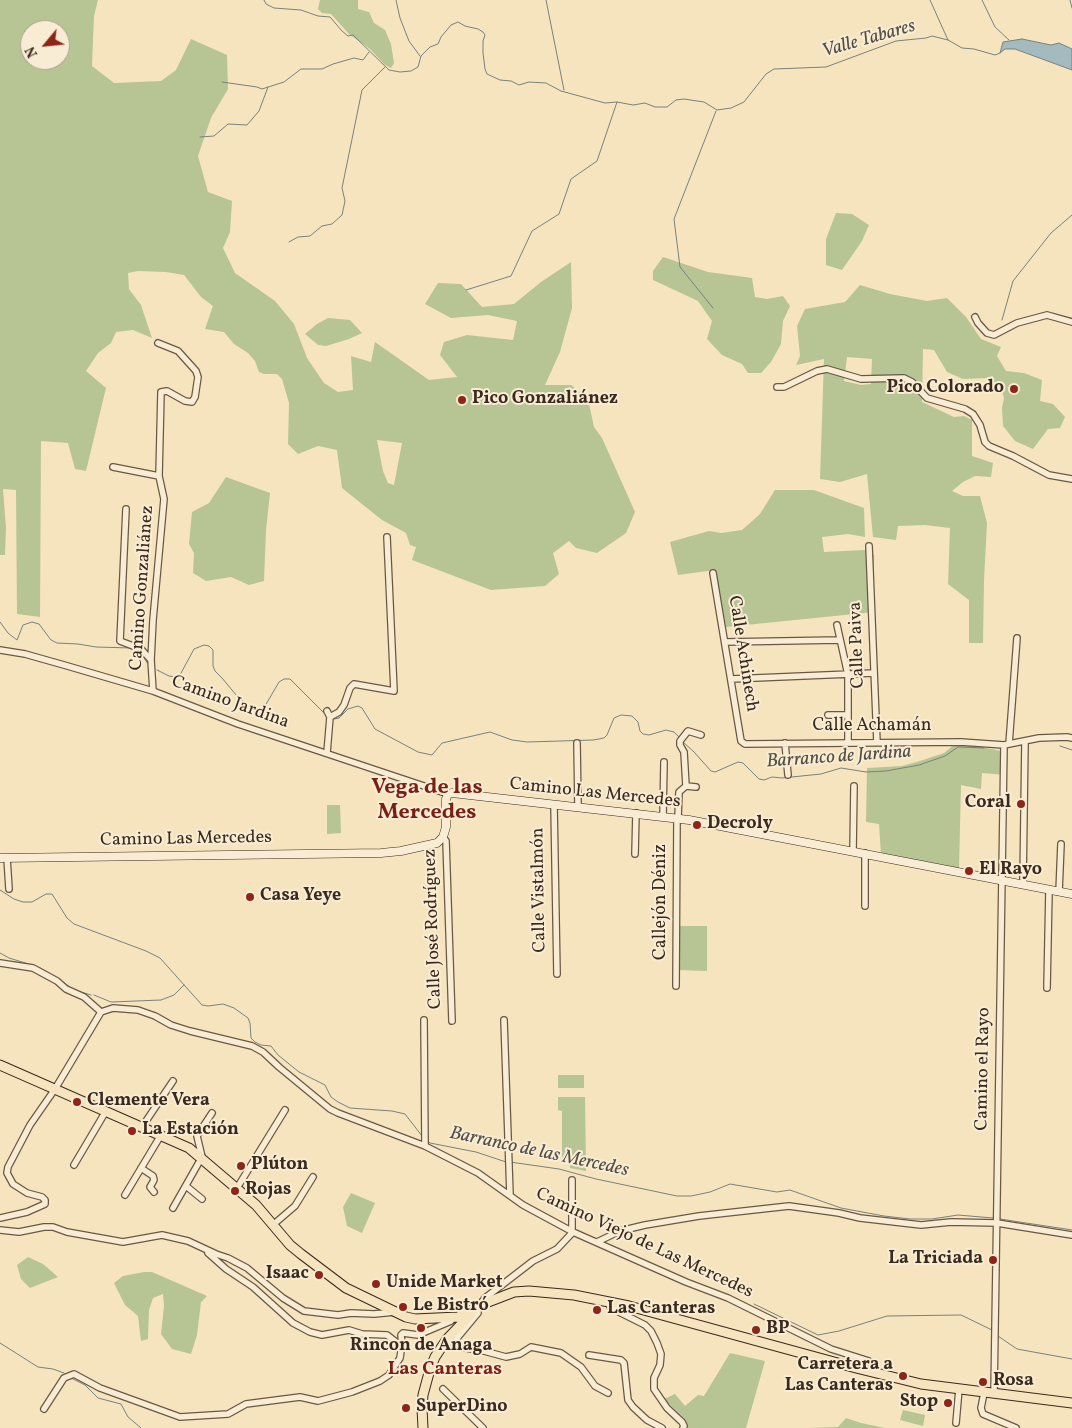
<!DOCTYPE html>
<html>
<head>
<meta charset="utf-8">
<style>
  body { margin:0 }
  #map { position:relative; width:1072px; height:1428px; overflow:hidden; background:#f5e4bd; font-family:Vollkorn,serif }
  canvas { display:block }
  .north { position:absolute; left:20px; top:20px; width:50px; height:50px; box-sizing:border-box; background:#f8edd4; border:1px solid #ac9f8b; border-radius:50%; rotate:242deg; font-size:14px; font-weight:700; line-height:20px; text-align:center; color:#3a291d }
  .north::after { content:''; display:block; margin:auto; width:18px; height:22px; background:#8f2418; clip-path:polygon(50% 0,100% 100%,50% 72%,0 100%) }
</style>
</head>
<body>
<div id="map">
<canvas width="1072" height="1428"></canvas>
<div class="north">N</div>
</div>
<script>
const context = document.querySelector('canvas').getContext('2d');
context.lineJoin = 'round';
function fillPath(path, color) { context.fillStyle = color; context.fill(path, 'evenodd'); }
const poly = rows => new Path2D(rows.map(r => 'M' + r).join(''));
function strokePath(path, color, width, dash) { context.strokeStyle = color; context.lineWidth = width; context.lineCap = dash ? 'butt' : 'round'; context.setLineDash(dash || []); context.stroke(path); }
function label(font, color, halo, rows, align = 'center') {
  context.font = font + ' Vollkorn,serif'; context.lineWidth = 4; context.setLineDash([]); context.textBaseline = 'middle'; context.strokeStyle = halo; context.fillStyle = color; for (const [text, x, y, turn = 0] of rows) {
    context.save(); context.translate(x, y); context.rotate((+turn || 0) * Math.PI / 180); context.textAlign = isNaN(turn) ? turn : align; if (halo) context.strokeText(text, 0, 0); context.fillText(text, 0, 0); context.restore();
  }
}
fillPath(poly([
  [0,0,98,0,94,16,92,66,114,83,161,81,176,70,191,39,227,55,228,89,211,118,198,156,208,192,232,201,230,232,223,248,235,273,275,301,294,324,307,358,324,383,338,392,353,390,351,356,371,362,375,342,429,380,457,377,440,355,444,342,467,335,513,340,517,321,488,315,451,318,425,304,438,283,461,284,482,307,514,304,541,282,571,262,572,308,560,352,545,385,571,385,588,399,594,427,602,438,635,512,626,533,597,553,576,548,569,541,553,553,559,574,545,586,491,590,412,560,416,547,410,545,406,533,382,520,342,488,337,450,318,446,298,454,288,444,289,403,282,379,277,374,264,374,259,372,255,361,248,353,234,344,224,332,205,329,213,306,201,297,184,275,166,272,138,271,128,273,129,289,141,305,152,338,133,330,116,332,111,343,98,353,86,371,106,388,86,471,75,469,68,443,41,441,40,617,17,614,16,490,3,489,6,528,5,555,0,555],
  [30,30,60,30,60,60,30,60],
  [377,440,402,443,394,485,388,483,383,471],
  [320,0,358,0,358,9,369,12,374,23,385,30,391,44,394,63,391,68,385,65,370,49,349,34,331,14,322,13,318,9],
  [836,213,852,214,869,225,862,241,842,270,826,265,826,239],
  [663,257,708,272,752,278,755,297,767,299,783,296,790,306,783,321,781,344,771,362,761,373,748,373,742,364,722,355,707,339,712,321,698,301,653,280,653,271],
  [860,285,890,294,927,301,947,298,966,317,981,339,1001,347,997,356,1006,371,1024,373,1042,380,1040,401,1053,404,1065,417,1060,428,1048,429,1033,449,1015,441,1003,426,1002,408,1004,398,1002,391,997,384,988,378,963,379,947,372,934,350,923,349,922,402,954,417,964,416,972,420,972,456,993,463,991,477,975,476,963,482,952,491,963,496,980,496,987,523,984,580,983,643,969,643,969,600,948,584,950,528,925,525,898,526,896,540,873,537,867,474,840,482,820,479,824,359,796,365,800,356,797,326,805,309,845,302],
  [847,357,872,359,871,384,861,385,844,381],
  [328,318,350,320,362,333,349,339,326,346,318,345,305,334,317,324],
  [226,477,270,493,266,530,264,581,249,585,231,577,206,581,193,573,194,553,189,544,192,512,209,503],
  [775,490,814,490,864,508,865,537,848,534,822,537,824,552,864,550,874,555,874,612,726,627,715,570,678,575,670,542,709,531,721,533,742,530,760,514],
  [962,743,1006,752,1006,775,982,773,981,789,961,785,959,869,881,854,879,824,866,822,867,768,902,766,920,761,944,753,955,744],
  [327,805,340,805,341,833,327,834],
  [676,926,707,926,707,971,678,970],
  [558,1075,584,1075,584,1088,558,1088],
  [558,1097,585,1097,586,1171,570,1168,570,1159,562,1158,562,1111,558,1110],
  [351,1193,375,1203,362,1233,347,1226,343,1207],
  [28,1257,43,1264,58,1277,30,1288,21,1279,17,1265],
  [144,1272,152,1272,207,1296,201,1302,197,1335,191,1354,172,1349,161,1334,164,1306,163,1294,153,1298,149,1310,148,1339,141,1341,138,1316,125,1305,114,1283,123,1276],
  [730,1353,765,1361,746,1428,686,1428,685,1419,664,1399,675,1394,685,1406,698,1395,704,1396],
  [903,1410,925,1415,923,1426,900,1420],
  [846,1418,861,1423,885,1428,808,1428,838,1427]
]), '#b7c595');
const water = poly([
  [1022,39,1051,45,1059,43,1072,49,1072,70,1015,49,1005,49,1000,53,1003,42,1022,39]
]);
fillPath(water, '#a3bbbe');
strokePath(water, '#79817e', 1);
strokePath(poly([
  [264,0,266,4,274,8,301,10,318,16,330,17,342,31,348,36,353,35,389,70,400,72,411,71,418,67,421,56,430,47,438,44,441,37,451,25,458,22,465,26,478,29,483,32,485,35,483,41,483,53,485,69,487,74,500,80,511,81,519,85,529,82,546,83,561,91,605,103,617,102,633,105,645,103,655,107,667,107,676,100,684,99,704,102,717,110,731,108,744,102,766,74,774,69,826,67,896,41,926,38,932,36,948,40,962,48,974,49,995,55,1000,53],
  [396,0,400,18,409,41,420,56],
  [546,0,564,90],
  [930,0,948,40],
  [982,0,995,27,1009,40],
  [1070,0,1072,8],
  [222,82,257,87,262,89,284,82,301,69,322,69,333,64,354,58,363,60,369,52],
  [200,137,214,136,228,124,247,125,259,111,268,87],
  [289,242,298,237,310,236,322,226,332,224,342,215,345,201,342,188,362,90,385,67],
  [466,290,511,276,532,231,559,214,571,179,597,161,617,102],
  [713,308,680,267,674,219,716,111],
  [1002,320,1013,281,1051,233,1072,215],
  [0,622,8,633,17,640,23,625,32,622,39,624,51,640,57,643,78,644,96,647,131,648],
  [134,649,141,653,148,664],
  [157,670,169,676,176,677,180,675,194,649,204,645,209,646,213,650,213,666,215,671,222,678,237,696],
  [240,699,256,710,261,709,265,706,279,682,284,679,290,679,324,713],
  [334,719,339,718,348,709,358,706,362,708,375,729,418,752,432,755,442,743,490,732,512,740,527,742,593,740,604,738,607,735,614,718,621,715,632,716,638,722,640,731,643,734,649,735,666,730,674,732,679,737],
  [682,741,694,752,711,771,715,772,738,762,743,763,759,779,764,780,772,777,782,778,821,774,841,768,866,772,886,771,919,765,945,756,958,747,984,748],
  [1060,746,1072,750],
  [0,890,14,899,23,902,32,902,46,894,52,894,67,918,74,924,146,951,160,958,202,1005,208,1006,223,1004,234,1008,248,1018,250,1023,251,1038,255,1042,261,1045,271,1046,278,1055,299,1072,325,1085,331,1097,338,1102,350,1108,392,1111,405,1114,422,1136],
  [0,953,9,958,32,965],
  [40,968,52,975],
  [59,979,74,990,91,995],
  [94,995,111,1002,161,1000,174,995,184,985],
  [427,1140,430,1143,476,1152,506,1162],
  [510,1162,559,1169,596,1179,677,1196,691,1196,710,1192,730,1184,777,1192,790,1190,841,1208,884,1216,910,1219,932,1219,958,1215,993,1218],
  [1000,1219,1072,1230],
  [754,1304,818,1335,839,1331,887,1316,961,1315,992,1330],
  [998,1336,1017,1349,1072,1359],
  [0,1343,38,1367,53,1369,64,1373],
  [71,1378,85,1385,98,1398,121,1404,128,1417,141,1428]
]), '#79817e', 1);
const minor = poly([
  [975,317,978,323,987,333,994,335,1017,323,1047,315,1072,322],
  [777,387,784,387,817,371,827,369,861,379,904,378,912,382,927,398,965,409,973,414,980,425,985,442,989,446,1013,456,1049,475,1072,479],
  [113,467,159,476],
  [126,509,120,641,141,649,151,660],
  [869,546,877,743],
  [713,573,741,741,745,744,961,742,1004,745,1039,738,1067,737,1072,738],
  [837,625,848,675,848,742],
  [725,642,840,640],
  [0,650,25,654,64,665,153,691,238,724,448,794],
  [731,679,874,673],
  [153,691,151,660,153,620,164,499,159,476,161,392,167,391,185,401,192,402,195,397,198,377,196,371,178,351,158,343],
  [327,711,330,717,327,753],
  [828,715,848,715],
  [330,717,339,712,344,705,350,688,354,684,394,691,387,537],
  [577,743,578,807],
  [785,743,788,775],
  [1009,744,1017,638],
  [686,786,684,752,680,745,680,741,688,731,701,735],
  [554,805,557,974],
  [663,816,664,762],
  [678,818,679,792,686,786,696,787],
  [443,837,446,841,452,1021],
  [853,851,854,786],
  [865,853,865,906],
  [635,854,636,813],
  [7,858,9,889],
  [1023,884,1025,741],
  [1059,892,1061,844],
  [0,963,33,968,57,981,66,989,84,997,101,1012,113,1008,138,1010,155,1016,171,1025,190,1031,252,1046,263,1052,279,1067,330,1109,338,1113,425,1146,478,1173,523,1205,573,1232,686,1282,728,1298,831,1349,869,1361,873,1365,872,1372],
  [676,986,677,818],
  [1047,988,1049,890],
  [424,1020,425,1146],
  [504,1020,510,1195],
  [142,1127,173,1081],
  [74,1165,106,1111],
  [141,1168,153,1176,154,1180,150,1187,154,1192],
  [186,1186,202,1199],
  [237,1188,285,1110],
  [125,1195,161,1135],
  [173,1208,202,1157,197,1136,212,1113],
  [0,1218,27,1212,45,1204,45,1200,42,1197,27,1193,13,1184,7,1173,8,1167,30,1125,55,1089,101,1012],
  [274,1224,295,1206,313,1177],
  [0,1230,19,1232,44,1227,53,1227,67,1232,123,1242,162,1235,188,1241,216,1254,228,1258,247,1268,283,1298,304,1311,338,1315,351,1313,374,1314,395,1312],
  [572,1231,572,1180],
  [573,1232,557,1249,533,1261,485,1298,478,1307,478,1313,453,1343,454,1346,484,1351,506,1357,520,1354,531,1347,561,1353,581,1367,595,1386,608,1393],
  [597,1242,620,1231,645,1225,699,1216,789,1206,839,1213,860,1218,921,1225,951,1222,997,1223,1072,1235],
  [208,1253,226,1269,253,1287,293,1323,310,1332,322,1335,349,1330,362,1334,387,1335,401,1346],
  [607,1301,611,1308,645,1325,651,1331,657,1343,661,1354,660,1365,654,1378,654,1389,667,1408,682,1422,684,1426,683,1428],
  [589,1355,621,1360,624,1363,628,1400,633,1407,647,1420,662,1428],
  [443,1389,483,1428],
  [984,1393,981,1408,983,1414,1016,1428],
  [994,1394,1004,745],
  [44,1409,64,1378,74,1374,100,1388,180,1417,228,1414,246,1404,300,1397,318,1401,352,1392,380,1381,389,1375,400,1358,402,1344,401,1335,403,1333,418,1335,451,1321],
  [956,1423,959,1389]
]);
const secondary = poly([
  [0,858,381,853,401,851,437,843,443,837,446,827,446,799,448,794,452,793,689,820,1072,894]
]);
const primary = poly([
  [0,1065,189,1148,256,1205,290,1245,301,1254,346,1288,406,1317,415,1319,458,1317,488,1302,514,1292,529,1291,574,1295,629,1306,856,1368,921,1384,1072,1403],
  [423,1428,422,1408,423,1395,430,1369,435,1357,447,1339,471,1314]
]);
strokePath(minor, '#695845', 8);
strokePath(secondary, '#3a291d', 9);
strokePath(primary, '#3a291d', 11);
strokePath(minor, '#f8edd4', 5.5);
strokePath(secondary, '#f8edd4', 8);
strokePath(primary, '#f5e4bd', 9);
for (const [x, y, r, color] of [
  [1014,389,5,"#8f2418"],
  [462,400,5,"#8f2418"],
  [1021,804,5,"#8f2418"],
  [697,825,5,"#8f2418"],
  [969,871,5,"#8f2418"],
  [250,897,5,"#8f2418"],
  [77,1102,5,"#8f2418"],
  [132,1131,5,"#8f2418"],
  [241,1166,5,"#8f2418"],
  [235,1191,5,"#8f2418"],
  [993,1260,5,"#8f2418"],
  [319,1275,5,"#8f2418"],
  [376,1284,5,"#8f2418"],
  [403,1307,5,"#8f2418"],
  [597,1310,5,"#8f2418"],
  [421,1328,5,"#8f2418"],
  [756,1330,5,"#8f2418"],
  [903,1376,5,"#8f2418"],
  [983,1382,5,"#8f2418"],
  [948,1403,5,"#8f2418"],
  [406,1408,5,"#8f2418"]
]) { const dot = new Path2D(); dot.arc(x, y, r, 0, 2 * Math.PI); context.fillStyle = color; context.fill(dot); strokePath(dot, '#f8edd4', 2); }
label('bold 18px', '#3a291d', '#f8edd4', [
  ["Pico Colorado",1004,389,"right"],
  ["Pico Gonzaliánez",472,400],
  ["Coral",1011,804,"right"],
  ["Decroly",707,825],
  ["El Rayo",979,871],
  ["Casa Yeye",260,897],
  ["Clemente Vera",87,1102],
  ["La Estación",142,1131],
  ["Plúton",251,1166],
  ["Rojas",245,1191],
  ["La Triciada",983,1260,"right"],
  ["Isaac",309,1275,"right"],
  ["Unide Market",386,1284],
  ["Le Bistró",413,1307],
  ["Las Canteras",607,1310],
  ["BP",766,1330],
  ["Rincon de Anaga",421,1347,"center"],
  ["Carretera a",893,1366,"right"],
  ["Las Canteras",893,1387,"right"],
  ["Rosa",993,1382],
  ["Stop",938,1403,"right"],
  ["SuperDino",416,1408]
], 'left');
label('18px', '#3a291d', '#f8edd4', [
  ["Camino Gonzaliánez",143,588,-86],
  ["Calle Paiva",858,645,-92],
  ["Calle Achinech",742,654,81],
  ["Camino Jardina",230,703,20],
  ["Calle Achamán",872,727],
  ["Camino Las Mercedes",595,794,6],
  ["Camino Las Mercedes",186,840,-1],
  ["Calle Vistalmón",540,890,-91],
  ["Callejón Déniz",662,902,-90],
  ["Calle José Rodríguez",434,929,-92],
  ["Camino el Rayo",984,1069,-89],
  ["Camino Viejo de Las Mercedes",644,1244,25]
]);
label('italic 19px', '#544e45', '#f8edd4', [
  ["Valle Tabares",869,40,-16],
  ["Barranco de Jardina",839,758,-4],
  ["Barranco de las Mercedes",539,1153,12]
]);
label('bold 19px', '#7a1f14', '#f8edd4', [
  ["Las Canteras",445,1371]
]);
label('bold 22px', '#7a1f14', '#f8edd4', [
  ["Vega de las",427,789],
  ["Mercedes",427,814]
]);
</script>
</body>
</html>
